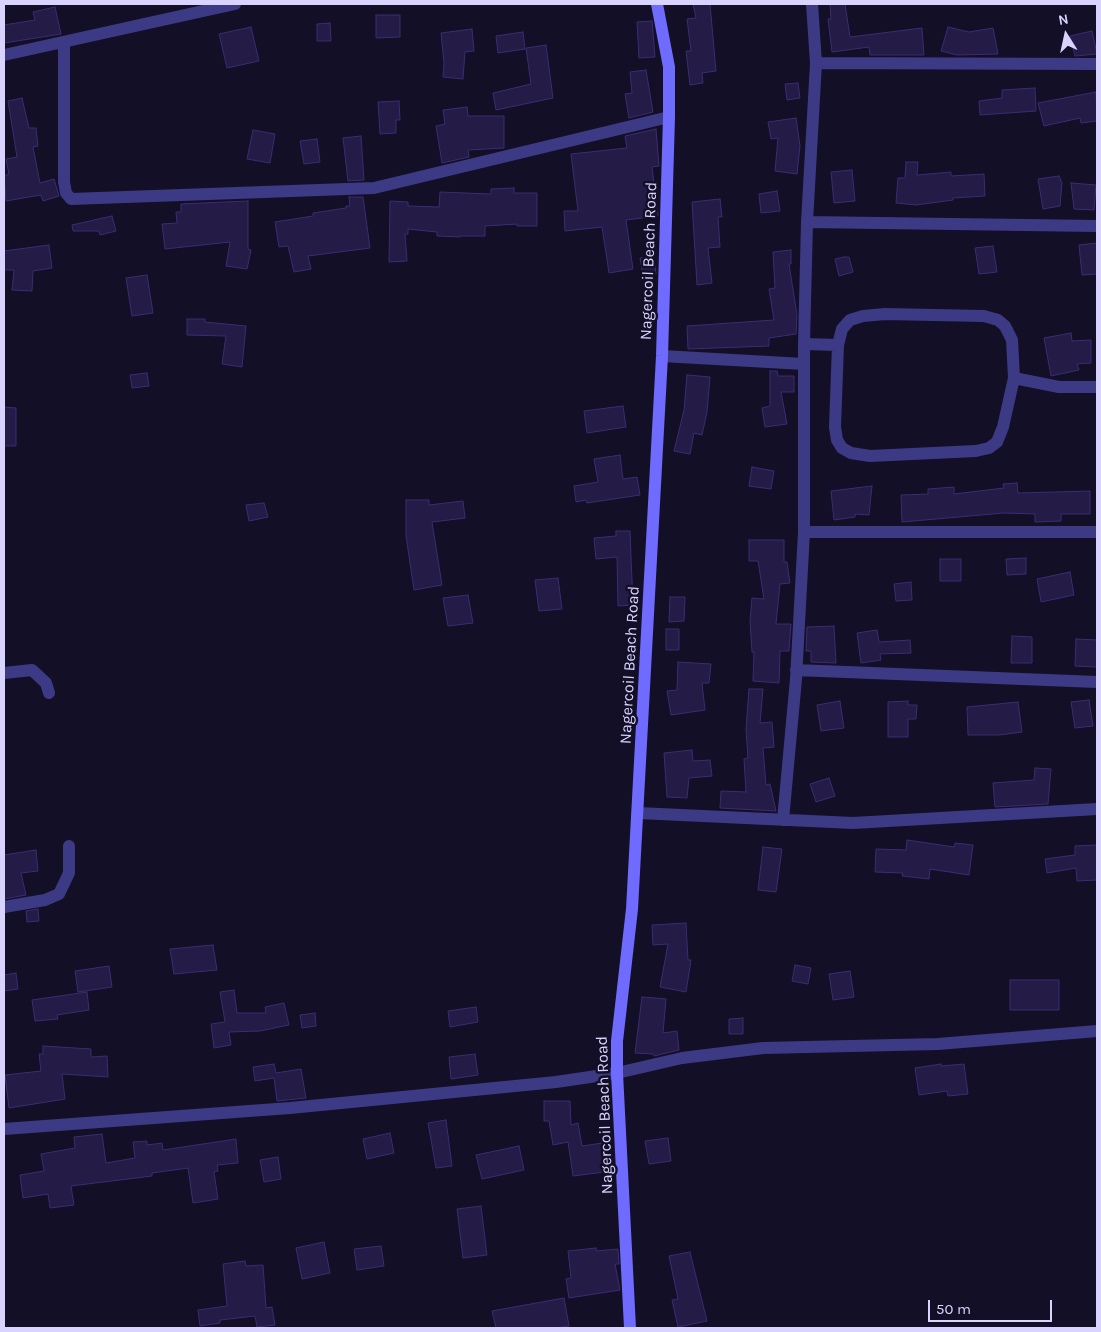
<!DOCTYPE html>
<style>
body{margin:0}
#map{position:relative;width:1101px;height:1332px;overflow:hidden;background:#130f26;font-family:Karla,sans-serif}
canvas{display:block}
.frame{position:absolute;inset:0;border:5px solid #d9d4ff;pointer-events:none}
.north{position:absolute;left:1041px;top:10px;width:50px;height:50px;-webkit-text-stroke:4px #130f26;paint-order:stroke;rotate:350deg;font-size:14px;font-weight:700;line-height:20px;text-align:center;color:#d9d4ff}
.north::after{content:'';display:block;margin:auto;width:18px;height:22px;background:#d9d4ff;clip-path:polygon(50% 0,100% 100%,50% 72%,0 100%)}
.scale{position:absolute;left:928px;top:1300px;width:124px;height:22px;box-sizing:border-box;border:2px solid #d9d4ff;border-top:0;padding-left:6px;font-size:15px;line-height:18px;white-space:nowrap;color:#d9d4ff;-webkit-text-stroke:4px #130f26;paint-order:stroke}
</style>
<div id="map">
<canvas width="1101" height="1332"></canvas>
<div class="frame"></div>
<div class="north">N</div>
<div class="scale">50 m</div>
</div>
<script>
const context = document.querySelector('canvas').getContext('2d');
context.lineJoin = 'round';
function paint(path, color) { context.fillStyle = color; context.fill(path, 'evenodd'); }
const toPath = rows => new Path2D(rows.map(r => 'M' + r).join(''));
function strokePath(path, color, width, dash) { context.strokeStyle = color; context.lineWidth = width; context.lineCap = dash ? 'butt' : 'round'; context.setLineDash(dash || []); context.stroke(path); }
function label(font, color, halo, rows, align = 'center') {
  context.font = font + ' Karla,sans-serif'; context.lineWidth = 5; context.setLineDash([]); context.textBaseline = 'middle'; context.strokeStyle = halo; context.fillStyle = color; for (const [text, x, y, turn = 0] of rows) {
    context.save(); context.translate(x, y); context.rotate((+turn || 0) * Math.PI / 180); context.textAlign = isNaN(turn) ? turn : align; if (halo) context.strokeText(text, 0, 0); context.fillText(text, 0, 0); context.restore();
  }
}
const building = toPath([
 [693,4,710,4,716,71,702,73,703,83,690,85,686,51,691,51,687,19,696,18,693,4],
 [830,4,845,4,850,37,922,28,924,55,870,55,869,47,832,52,828,19,831,19,830,4],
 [55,7,61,34,4,43,4,25,35,20,33,12,55,7],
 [376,15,400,15,400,37,376,38,376,15],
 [652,21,655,57,639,58,637,22,652,21],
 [330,23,331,41,317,41,317,24,330,23],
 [251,27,259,61,227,68,219,34,251,27],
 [948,27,969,32,993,28,998,54,957,55,941,51,948,27],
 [472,29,474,51,465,52,463,79,443,77,444,63,441,33,472,29],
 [1092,31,1097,54,1075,56,1070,36,1092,31],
 [523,32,525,49,498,53,496,36,523,32],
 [546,45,553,98,496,110,493,93,531,84,526,48,546,45],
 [646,70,653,112,629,118,625,94,632,93,630,72,646,70],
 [798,83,800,98,787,100,785,84,798,83],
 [1035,88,1036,111,980,115,979,101,1002,98,1002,90,1035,88],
 [1096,92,1097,121,1081,123,1080,118,1044,126,1038,103,1096,92],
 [22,98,29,128,36,128,38,146,33,147,40,183,54,179,59,196,43,201,41,195,6,201,4,176,9,174,6,159,17,157,8,101,22,98],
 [399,101,400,120,396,120,396,133,380,134,378,102,399,101],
 [467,107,468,116,504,116,504,148,468,150,469,157,442,163,436,126,445,124,443,110,467,107],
 [796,118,800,146,797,174,775,171,778,138,771,139,768,122,796,118],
 [656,129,659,166,652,167,658,216,626,220,633,269,609,273,602,227,565,231,564,211,578,211,571,154,627,148,625,136,656,129],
 [253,130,275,134,270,163,247,159,253,130],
 [361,136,364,180,348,181,343,138,361,136],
 [317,139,320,162,304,164,300,141,317,139],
 [906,162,918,162,917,175,951,172,951,176,984,174,985,196,953,198,953,200,916,205,896,203,898,178,905,178,906,162],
 [852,170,855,201,834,203,831,172,852,170],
 [1059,176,1062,183,1060,206,1043,209,1038,179,1059,176],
 [1071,183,1096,185,1094,210,1074,209,1071,183],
 [514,188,514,193,537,193,537,226,517,226,517,224,485,226,485,236,460,236,460,237,437,236,437,232,408,229,408,234,405,234,407,261,389,262,390,201,408,202,408,206,439,207,440,192,491,194,491,189,514,188],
 [777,191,780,211,761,213,759,194,777,191],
 [349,197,363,197,370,248,308,256,311,269,294,272,288,246,279,247,275,222,313,216,313,213,346,208,346,206,350,206,349,197],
 [720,199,722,217,718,217,720,247,708,248,712,283,697,285,692,202,720,199],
 [248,201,248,249,251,250,247,269,226,266,230,242,165,249,162,224,177,223,176,212,181,212,181,204,248,201],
 [112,216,116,231,100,235,99,231,73,231,72,225,112,216],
 [1097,243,1097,274,1082,275,1079,245,1097,243],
 [49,245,52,268,33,271,32,291,12,290,14,270,4,270,4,251,49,245],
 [993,246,997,272,979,274,975,248,993,246],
 [791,250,791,264,789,264,797,315,796,334,769,338,769,346,688,349,687,326,774,320,769,289,775,288,773,252,791,250],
 [654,256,656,274,643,276,640,258,654,256],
 [844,257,849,257,853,272,839,276,835,259,844,257],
 [147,275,153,313,132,316,126,278,147,275],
 [187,319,205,319,205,322,246,326,242,367,222,364,226,336,187,335,187,319],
 [1071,333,1072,341,1091,340,1091,363,1077,364,1079,370,1051,376,1044,338,1071,333],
 [770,371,777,371,778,376,794,376,794,392,781,392,787,424,765,427,762,408,770,406,770,371],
 [147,373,149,386,132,388,130,375,147,373],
 [687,375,710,377,707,412,702,435,694,433,690,454,674,451,684,410,687,375],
 [623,406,626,427,587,433,584,411,623,406],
 [4,407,16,408,16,446,4,446,4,407],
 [620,455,623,479,637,477,640,495,587,503,586,500,576,502,574,486,598,482,594,459,620,455],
 [752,467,774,471,771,489,749,486,752,467],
 [1017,483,1018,493,1090,491,1090,514,1061,514,1061,521,1035,522,1035,514,1004,513,902,522,901,495,928,494,928,489,954,487,954,494,1004,488,1003,484,1017,483],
 [872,486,869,515,855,514,855,517,834,520,831,491,872,486],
 [406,500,429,500,429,505,463,501,465,518,432,522,442,585,414,590,406,536,406,500],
 [264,503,268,517,249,521,246,505,264,503],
 [616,531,630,531,633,605,618,606,617,557,596,559,594,538,616,536,616,531],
 [749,540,784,540,784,562,787,562,790,583,780,584,776,624,791,624,789,651,780,651,779,683,753,681,754,652,752,652,750,621,752,598,764,599,758,561,749,561,749,540],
 [1026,558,1026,574,1007,575,1006,559,1026,558],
 [940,559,961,559,961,581,940,581,940,559],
 [1070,572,1074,595,1041,602,1037,579,1070,572],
 [558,578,562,609,539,611,535,580,558,578],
 [911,582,912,600,896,601,894,584,911,582],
 [468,595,473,623,448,626,443,598,468,595],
 [670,597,685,597,684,621,669,622,670,597],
 [834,626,836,663,811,662,811,651,806,651,807,627,834,626],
 [666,629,679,629,679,650,666,650,666,629],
 [877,630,879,642,910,640,911,653,880,654,881,660,861,663,857,633,877,630],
 [1012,636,1032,637,1032,663,1011,663,1012,636],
 [1076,639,1097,640,1097,667,1075,666,1076,639],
 [678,662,711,664,709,683,702,683,705,710,671,715,667,691,677,690,678,662],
 [749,689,763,689,760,723,772,722,774,747,763,748,766,785,770,784,776,811,720,808,721,791,746,792,744,759,748,758,746,729,749,689],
 [1089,700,1093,726,1075,728,1071,702,1089,700],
 [840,701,844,728,821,731,817,705,840,701],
 [908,701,908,705,917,705,916,719,908,719,908,737,888,737,888,702,908,701],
 [1018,702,1022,732,999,735,968,735,967,707,1018,702],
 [692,750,693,761,710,760,712,776,689,778,687,798,667,797,664,753,692,750],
 [1035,768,1051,769,1048,804,995,807,993,783,1034,780,1035,768],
 [829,778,835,796,816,802,810,784,829,778],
 [907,840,954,847,955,843,973,845,969,875,930,869,929,879,902,876,903,873,875,872,876,849,906,850,907,840],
 [1097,845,1097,880,1077,881,1076,868,1047,873,1045,859,1075,855,1075,846,1097,845],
 [763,847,782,849,776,892,758,890,763,847],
 [36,850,38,871,21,873,26,895,4,899,4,855,36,850],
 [38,909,39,921,27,922,26,911,38,909],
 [686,923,688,960,691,960,686,992,660,987,668,944,653,945,652,925,686,923],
 [213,945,217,970,174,974,170,949,213,945],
 [795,965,811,968,808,984,792,981,795,965],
 [109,966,112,987,78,992,75,971,109,966],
 [850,971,854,997,833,1000,829,974,850,971],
 [16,973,18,989,4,991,4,975,16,973],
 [1010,980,1059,980,1059,1010,1010,1010,1010,980],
 [234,990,237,1013,266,1013,265,1007,284,1003,289,1025,260,1031,229,1032,231,1045,214,1048,211,1024,225,1022,220,992,234,990],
 [87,992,89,1010,57,1015,58,1019,35,1021,32,1000,87,992],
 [642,997,666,999,663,1033,677,1031,679,1050,654,1056,653,1054,635,1053,642,997],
 [476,1007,478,1022,450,1027,448,1011,476,1007],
 [315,1013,316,1026,302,1028,300,1015,315,1013],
 [743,1018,743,1034,729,1034,729,1019,743,1018],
 [43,1046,91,1049,91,1057,107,1056,108,1077,62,1074,65,1099,9,1108,5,1075,41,1071,39,1054,43,1054,43,1046],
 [475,1054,478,1075,451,1079,449,1057,475,1054],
 [274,1064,276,1073,301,1069,306,1098,277,1101,274,1078,255,1081,253,1067,274,1064],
 [941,1064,941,1066,964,1064,968,1094,948,1096,947,1091,919,1095,915,1068,941,1064],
 [544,1101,570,1101,571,1125,578,1123,582,1146,609,1142,613,1171,573,1176,568,1142,553,1145,549,1121,544,1121,544,1101],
 [446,1120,452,1166,436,1168,428,1123,446,1120],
 [390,1133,394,1153,367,1159,363,1139,390,1133],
 [102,1134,106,1163,135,1158,133,1142,147,1141,147,1145,162,1143,163,1150,236,1139,238,1163,217,1165,218,1171,214,1172,218,1199,193,1203,188,1168,152,1173,152,1176,71,1186,74,1205,50,1208,48,1194,23,1198,20,1175,44,1171,41,1154,75,1148,74,1137,102,1134],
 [668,1138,671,1161,649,1164,645,1141,668,1138],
 [519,1146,524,1170,482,1179,476,1155,519,1146],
 [278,1157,281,1179,264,1182,260,1160,278,1157],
 [481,1206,487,1255,463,1258,457,1209,481,1206],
 [324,1242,330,1273,302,1279,296,1248,324,1242],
 [381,1246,384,1266,357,1270,354,1249,381,1246],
 [596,1248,596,1251,618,1249,619,1264,615,1264,620,1290,569,1298,566,1279,571,1278,568,1251,596,1248],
 [690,1252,707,1321,678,1327,672,1300,678,1299,669,1256,690,1252],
 [245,1261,246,1266,263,1265,266,1308,272,1307,275,1325,257,1327,255,1316,220,1320,220,1323,200,1326,198,1310,227,1306,223,1264,245,1261],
 [564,1298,569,1326,555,1328,496,1328,492,1311,564,1298]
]);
const street = toPath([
 [812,4,816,63],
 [64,42,64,182,66,193,71,199,374,188,669,117],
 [4,55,235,4],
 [1097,64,816,63,807,222,1097,226],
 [885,314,984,316,998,320,1005,326,1012,340,1014,378,1003,427,997,442,989,448,976,451,870,456,851,453,842,448,837,440,835,427,838,345,842,329,850,320,863,316,885,314],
 [804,344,838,345],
 [662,356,804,364],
 [1014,378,1059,387,1097,387],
 [804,532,804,344,807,222],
 [796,670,1097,682],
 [4,673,32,670,46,683,49,693],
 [638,813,853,823,1097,809],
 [783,820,796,679,804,532,1097,532],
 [4,907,45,900,59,894,69,873,69,846],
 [4,1129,290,1108,556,1082,617,1073,682,1058,763,1048,938,1044,1097,1031]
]);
const secondary = toPath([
 [630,1328,617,1073,617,1041,632,909,662,356,669,117,669,67,657,4]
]);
const streetNames = [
 ["Nagercoil Beach Road",649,261,-88],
 ["Nagercoil Beach Road",630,665,-87],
 ["Nagercoil Beach Road",605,1115,-92]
];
paint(building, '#241b47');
strokePath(building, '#3b2d73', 1);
strokePath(street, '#3d3a85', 12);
strokePath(secondary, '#6f6bff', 12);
label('16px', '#d9d4ff', '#130f26', streetNames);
</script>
